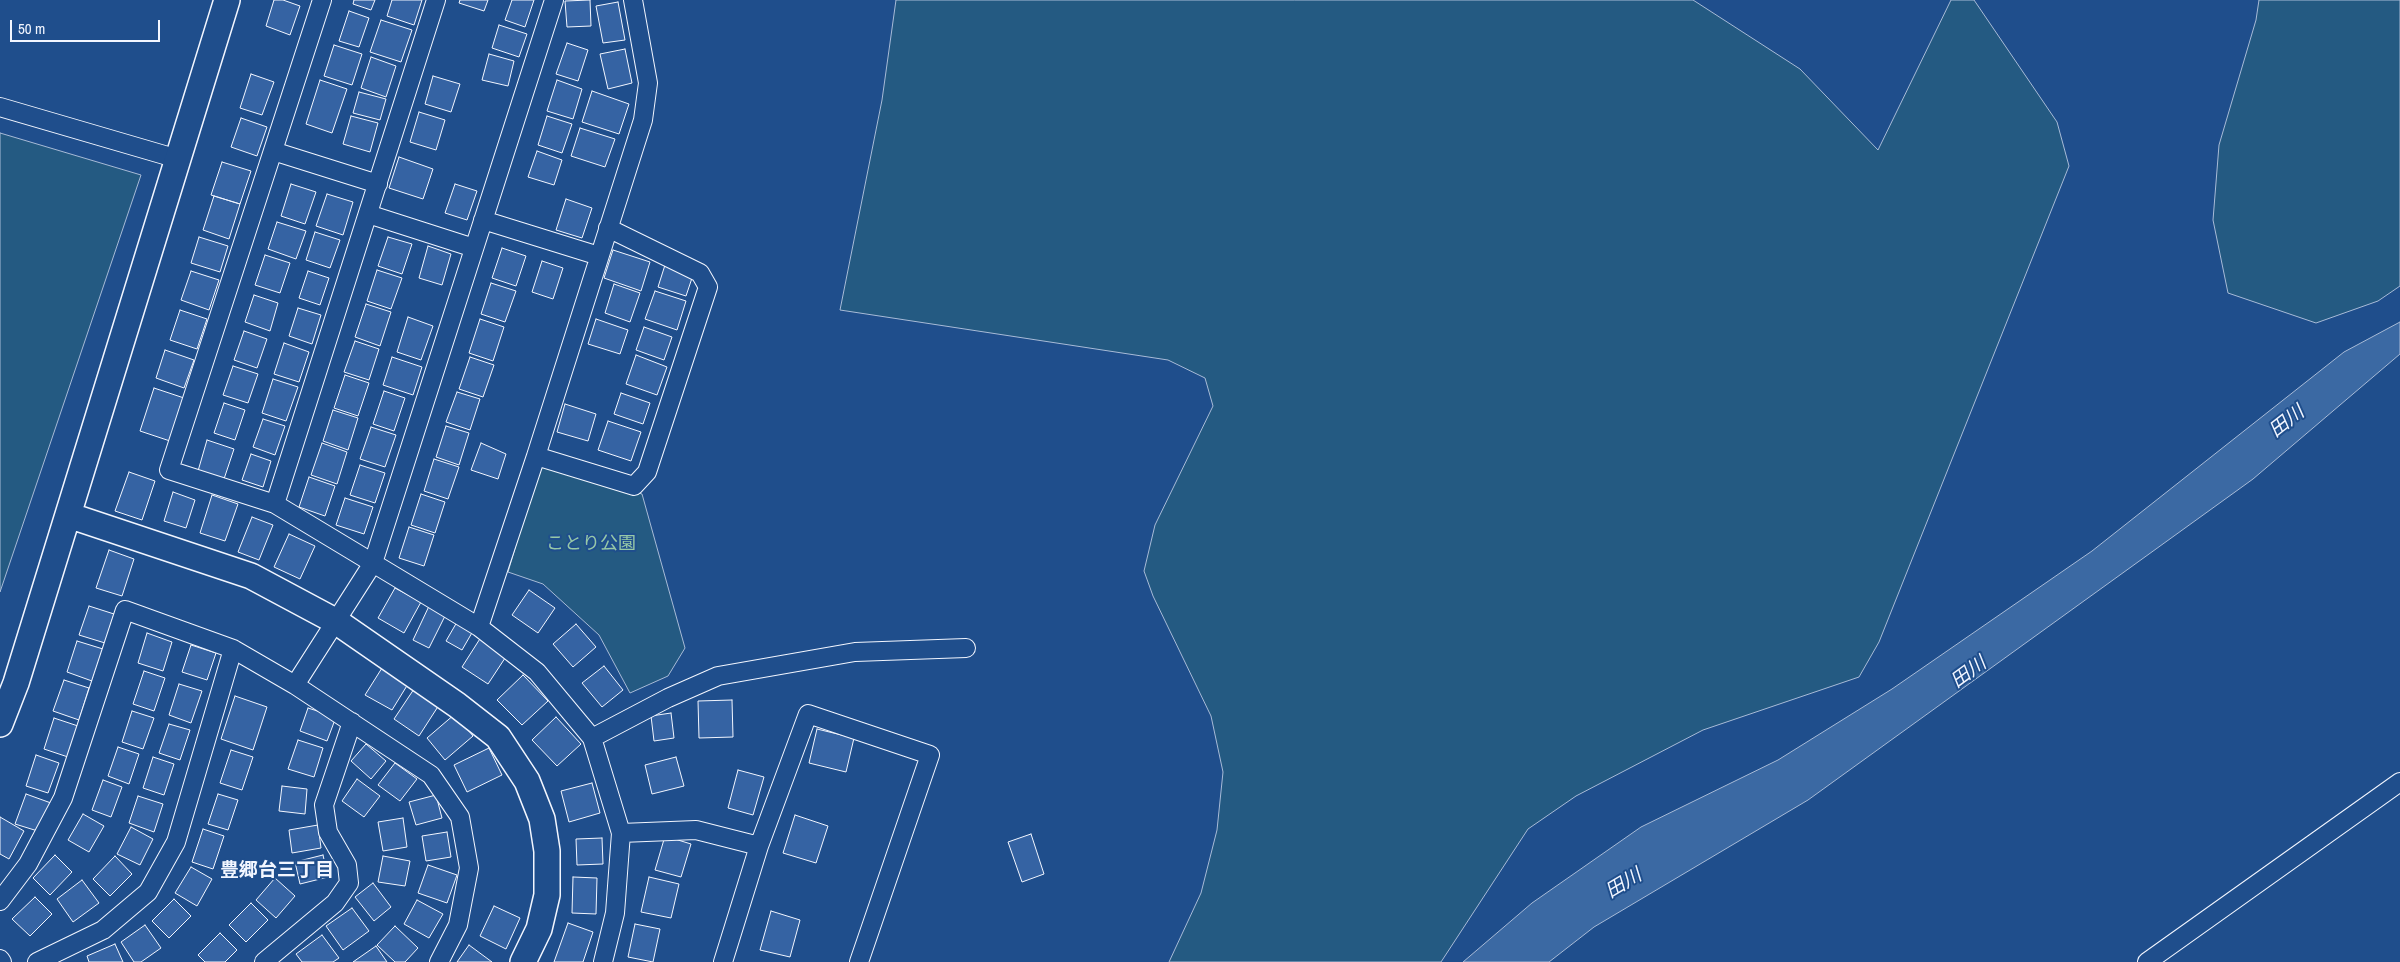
<!DOCTYPE html>
<meta charset="utf-8">
<style>
body{margin:0}
#map{position:relative;width:2400px;height:962px;overflow:hidden;background:#1f4e8c;font-family:"Archivo Narrow",sans-serif}
canvas{display:block}
.scale{position:absolute;left:10px;top:20px;width:150px;height:22px;box-sizing:border-box;border:2px solid #f2f6ff;border-top:0;padding-left:6px;font-size:15px;line-height:18px;white-space:nowrap;color:#f2f6ff;-webkit-text-stroke:4px #1f4e8c;paint-order:stroke}
</style>
<div id="map">
<canvas width="2400" height="962"></canvas>
<div class="scale">50 m</div>
</div>
<script>
const context = document.querySelector('canvas').getContext('2d');
context.lineJoin = 'round';
function paint(path, color) { context.fillStyle = color; context.fill(path, 'evenodd'); }
const toPath = rows => new Path2D(rows.map(r => 'M' + r).join(''));
function strokePath(path, color, width, dash) { context.strokeStyle = color; context.lineWidth = width; context.lineCap = dash ? 'butt' : 'round'; context.setLineDash(dash || []); context.stroke(path); }
function label(font, color, halo, rows, align = 'center') {
  context.font = font + ' "Archivo Narrow","Noto Sans JP",sans-serif'; context.lineWidth = 4; context.setLineDash([]); context.textBaseline = 'middle'; context.strokeStyle = halo; context.fillStyle = color; for (const [text, x, y, turn = 0] of rows) {
    context.save(); context.translate(x, y); context.rotate((+turn || 0) * Math.PI / 180); context.textAlign = isNaN(turn) ? turn : align; if (halo) context.strokeText(text, 0, 0); context.fillText(text, 0, 0); context.restore();
  }
}
const green = toPath([
 [896,0,1693,0,1800,69,1878,150,1951,0,1974,0,2057,122,2069,166,1879,642,1859,677,1703,730,1576,796,1528,829,1441,962,1169,962,1201,893,1217,830,1223,772,1211,716,1153,596,1144,571,1155,525,1213,406,1205,378,1168,360,840,310,882,100,896,0],
 [2259,0,2400,0,2400,286,2378,301,2316,323,2228,293,2213,220,2219,145,2256,20,2259,0],
 [0,133,141,175,0,592,0,133],
 [540,463,642,494,685,648,668,676,630,693,599,635,543,584,508,572,540,463]
]);
const water = toPath([
 [2400,322,2400,354,2253,479,1808,800,1594,927,1549,962,1463,962,1532,903,1641,827,1778,760,1892,689,2092,551,2344,352,2400,322]
]);
const building = toPath([
 [274,0,283,0,300,6,290,35,266,26,274,0],
 [354,0,375,0,371,10,353,4,354,0],
 [392,0,422,0,414,25,387,16,392,0],
 [460,0,488,0,484,11,459,3,460,0],
 [512,0,534,0,525,27,505,20,512,0],
 [590,0,591,26,567,27,565,1,590,0],
 [618,2,625,40,603,43,596,6,618,2],
 [349,11,369,18,359,47,339,41,349,11],
 [381,20,412,30,401,62,370,52,381,20],
 [499,25,527,34,519,57,492,48,499,25],
 [567,43,588,50,578,81,556,74,567,43],
 [334,45,362,54,352,85,324,76,334,45],
 [625,49,632,83,608,89,600,54,625,49],
 [489,54,514,61,508,86,482,80,489,54],
 [371,57,396,66,386,97,361,88,371,57],
 [251,74,274,82,262,115,240,108,251,74],
 [433,76,460,84,451,112,425,104,433,76],
 [320,80,347,89,332,133,306,124,320,80],
 [557,80,582,89,573,119,547,111,557,80],
 [592,91,629,104,619,134,582,122,592,91],
 [359,92,386,99,380,120,353,113,359,92],
 [419,112,445,120,436,150,410,142,419,112],
 [351,116,378,123,370,152,343,144,351,116],
 [547,116,572,124,562,153,538,145,547,116],
 [241,118,267,127,257,156,231,147,241,118],
 [580,128,615,139,605,167,571,156,580,128],
 [537,151,562,160,554,185,528,177,537,151],
 [399,157,433,169,423,199,389,188,399,157],
 [222,162,251,171,240,204,211,195,222,162],
 [291,184,316,192,305,224,281,216,291,184],
 [455,184,477,191,467,220,445,213,455,184],
 [327,194,353,202,343,235,316,226,327,194],
 [214,196,240,204,229,239,203,230,214,196],
 [566,199,592,208,582,238,556,230,566,199],
 [277,222,306,231,296,259,268,249,277,222],
 [315,232,340,240,330,268,306,260,315,232],
 [199,237,228,246,220,272,191,263,199,237],
 [388,237,412,244,402,274,378,266,388,237],
 [428,246,451,254,442,285,419,278,428,246],
 [502,248,526,256,516,286,492,278,502,248],
 [613,250,650,262,641,291,604,278,613,250],
 [265,255,290,263,280,293,255,285,265,255],
 [542,261,563,268,553,299,532,292,542,261],
 [665,265,693,275,686,296,658,287,665,265],
 [377,270,402,278,391,309,367,301,377,270],
 [191,271,219,280,209,310,181,300,191,271],
 [308,271,329,278,320,305,299,298,308,271],
 [491,283,516,291,505,322,481,314,491,283],
 [614,284,640,293,630,322,605,313,614,284],
 [655,291,686,301,677,330,645,319,655,291],
 [254,295,278,303,270,331,245,322,254,295],
 [366,304,391,312,380,346,355,337,366,304],
 [298,308,321,315,312,344,289,336,298,308],
 [180,310,207,319,197,349,170,340,180,310],
 [408,317,433,326,421,360,397,352,408,317],
 [480,319,504,327,493,361,469,353,480,319],
 [596,319,628,330,620,354,588,344,596,319],
 [644,327,672,337,664,360,636,350,644,327],
 [244,331,267,339,257,368,234,360,244,331],
 [355,341,379,349,369,380,344,372,355,341],
 [284,343,309,352,299,382,274,374,284,343],
 [165,350,194,360,184,388,156,378,165,350],
 [636,355,667,367,657,395,626,384,636,355],
 [392,357,422,367,413,395,383,385,392,357],
 [470,357,494,365,483,397,459,389,470,357],
 [233,366,258,374,248,403,223,395,233,366],
 [345,375,369,383,358,416,334,408,345,375],
 [273,379,298,387,286,421,262,413,273,379],
 [154,388,184,398,170,441,140,431,154,388],
 [384,391,405,398,394,431,373,424,384,391],
 [457,392,480,399,470,430,446,422,457,392],
 [621,393,650,403,643,424,614,414,621,393],
 [224,403,245,410,235,440,214,433,224,403],
 [565,404,596,414,588,441,557,432,565,404],
 [333,410,358,418,348,450,323,441,333,410],
 [263,419,285,426,275,455,253,447,263,419],
 [608,421,641,432,631,461,598,450,608,421],
 [446,426,469,433,459,465,436,457,446,426],
 [371,427,396,435,385,467,360,459,371,427],
 [207,440,234,449,224,479,198,471,207,440],
 [322,443,347,452,337,484,311,475,322,443],
 [481,443,506,454,498,479,471,470,481,443],
 [251,454,271,461,263,487,242,480,251,454],
 [434,459,459,467,448,499,424,491,434,459],
 [360,465,385,473,375,503,350,495,360,465],
 [129,472,155,481,142,520,115,511,129,472],
 [309,477,335,486,325,516,299,507,309,477],
 [173,492,195,500,186,528,164,521,173,492],
 [421,494,445,502,435,533,411,525,421,494],
 [212,495,238,504,225,541,200,533,212,495],
 [345,498,373,507,364,534,336,525,345,498],
 [252,517,273,525,259,560,238,552,252,517],
 [409,527,434,535,424,566,399,558,409,527],
 [289,534,315,546,300,579,274,567,289,534],
 [109,550,134,559,122,596,96,588,109,550],
 [395,588,421,602,404,633,378,618,395,588],
 [529,590,555,608,538,633,512,615,529,590],
 [430,604,447,612,429,648,413,640,430,604],
 [89,606,114,614,105,643,79,635,89,606],
 [457,622,473,631,462,650,446,641,457,622],
 [576,624,596,647,573,667,553,644,576,624],
 [147,633,172,642,163,671,138,663,147,633],
 [483,634,509,652,488,684,462,667,483,634],
 [77,641,103,649,92,681,67,672,77,641],
 [191,645,216,653,207,680,182,672,191,645],
 [604,666,623,690,602,707,582,683,604,666],
 [382,668,408,684,392,710,365,695,382,668],
 [144,671,165,678,154,711,133,704,144,671],
 [523,675,548,701,522,725,497,700,523,675],
 [64,680,89,688,79,720,53,711,64,680],
 [179,684,202,691,191,723,169,715,179,684],
 [414,689,439,705,419,736,394,719,414,689],
 [235,696,267,707,253,750,221,739,235,696],
 [732,700,733,737,699,738,698,701,732,700],
 [308,708,336,717,327,741,300,731,308,708],
 [132,711,154,718,143,749,122,742,132,711],
 [671,713,674,738,654,741,651,716,671,713],
 [455,714,473,736,445,760,427,738,455,714],
 [556,717,581,744,557,766,532,740,556,717],
 [54,718,78,726,68,757,44,749,54,718],
 [169,724,190,730,180,760,159,753,169,724],
 [817,729,854,738,846,772,809,763,817,729],
 [298,740,323,748,314,777,288,769,298,740],
 [366,744,386,761,371,779,351,761,366,744],
 [118,747,139,754,129,784,108,776,118,747],
 [489,748,502,775,467,792,454,765,489,748],
 [231,750,253,757,242,790,220,783,231,750],
 [36,755,59,763,48,793,26,786,36,755],
 [153,757,174,764,164,795,143,788,153,757],
 [676,757,684,786,652,794,645,765,676,757],
 [395,763,417,779,400,801,378,785,395,763],
 [738,770,764,777,753,815,728,808,738,770],
 [357,779,380,796,364,817,342,801,357,779],
 [103,780,122,787,111,817,92,810,103,780],
 [592,783,600,813,569,822,561,791,592,783],
 [282,786,307,789,305,814,279,811,282,786],
 [26,794,51,803,41,832,15,824,26,794],
 [218,794,238,800,228,830,208,824,218,794],
 [436,795,442,818,416,825,409,802,436,795],
 [138,796,163,804,154,832,129,823,138,796],
 [83,814,104,826,89,852,68,840,83,814],
 [795,815,828,826,816,863,783,853,795,815],
 [0,817,24,831,9,859,0,854,0,817],
 [403,818,407,847,383,851,378,822,403,818],
 [318,825,321,848,292,853,289,830,318,825],
 [131,827,153,839,140,865,117,854,131,827],
 [203,829,224,836,213,869,192,862,203,829],
 [447,832,451,857,426,861,422,836,447,832],
 [1031,834,1044,874,1022,882,1008,842,1031,834],
 [665,836,691,844,681,877,655,870,665,836],
 [602,838,603,864,577,865,576,839,602,838],
 [55,855,72,872,50,895,33,878,55,855],
 [323,855,328,877,300,884,295,862,323,855],
 [115,856,132,874,110,896,93,879,115,856],
 [383,856,410,861,405,886,378,882,383,856],
 [428,865,457,875,447,903,418,893,428,865],
 [191,867,212,879,197,906,175,893,191,867],
 [573,877,597,878,596,914,572,913,573,877],
 [649,877,679,884,671,918,641,912,649,877],
 [275,878,295,896,276,918,256,900,275,878],
 [82,880,99,903,73,922,57,899,82,880],
 [373,883,391,907,374,921,355,897,373,883],
 [35,897,52,914,30,936,12,919,35,897],
 [174,899,191,916,169,938,152,921,174,899],
 [417,900,443,914,429,938,404,924,417,900],
 [251,903,268,920,246,942,229,925,251,903],
 [494,906,520,918,506,949,480,936,494,906],
 [352,908,369,931,343,950,326,926,352,908],
 [771,911,800,920,790,957,760,950,771,911],
 [568,923,593,932,583,962,554,962,568,923],
 [635,924,660,929,653,962,628,957,635,924],
 [145,925,161,948,141,962,134,962,121,942,145,925],
 [395,926,418,948,405,962,395,962,377,945,395,926],
 [220,933,237,950,225,962,205,962,198,955,220,933],
 [322,935,339,958,333,962,302,962,296,954,322,935],
 [115,944,123,962,89,962,87,956,115,944],
 [469,945,492,962,457,962,469,945],
 [376,946,387,962,353,962,376,946]
]);
const street = toPath([
 [322,0,169,470,275,504,479,627,537,672,592,738,621,833],
 [0,107,178,159],
 [273,151,378,184],
 [368,214,474,248],
 [483,220,599,256],
 [536,456,643,120,648,83,633,0],
 [275,504,436,0],
 [479,627,536,456,634,486,647,472,708,287,700,273,608,228],
 [295,685,373,563,554,0],
 [592,738,668,698,718,676,855,652,966,648],
 [759,846,808,714,930,755,859,962],
 [0,901,28,864,63,798,125,610,233,649,295,685,431,775,460,817,469,868,458,925,439,962],
 [0,959,2,962],
 [37,962,103,930,148,892,176,842,233,649],
 [264,962,335,903,349,883,347,865,328,832,324,805,352,722],
 [603,962,615,913,621,833,696,830,759,846,723,962],
 [2147,962,2400,782]
]);
const secondary = toPath([
 [68,515,251,576,337,622,457,705,498,737,527,781,542,819,547,851,547,895,539,929,523,962],
 [0,724,16,683,227,0]
]);
const parkNames = [
 ["ことり公園",591,544]
];
const waterNames = [
 ["田川",2287,422,-38],
 ["田川",1969,673,-36],
 ["田川",1624,884,-31]
];
const neighbourhoodNames = [
 ["豊郷台三丁目",277,871]
];
paint(green, '#245a82');
strokePath(green, '#a8bbd7', 1);
paint(water, '#3b69a3');
strokePath(water, '#a8bbd7', 1);
paint(building, '#3563a3');
strokePath(building, '#f2f6ff', 1);
strokePath(street, '#f2f6ff', 20);
strokePath(secondary, '#f2f6ff', 28);
strokePath(street, '#1f4e8c', 18);
strokePath(secondary, '#1f4e8c', 25);
label('18px', '#97c8a6', '#1f4e8c', parkNames);
label('italic 19px', '#f2f6ff', '#1f4e8c', waterNames);
label('bold 19px', '#f2f6ff', '#1f4e8c', neighbourhoodNames);
</script>
